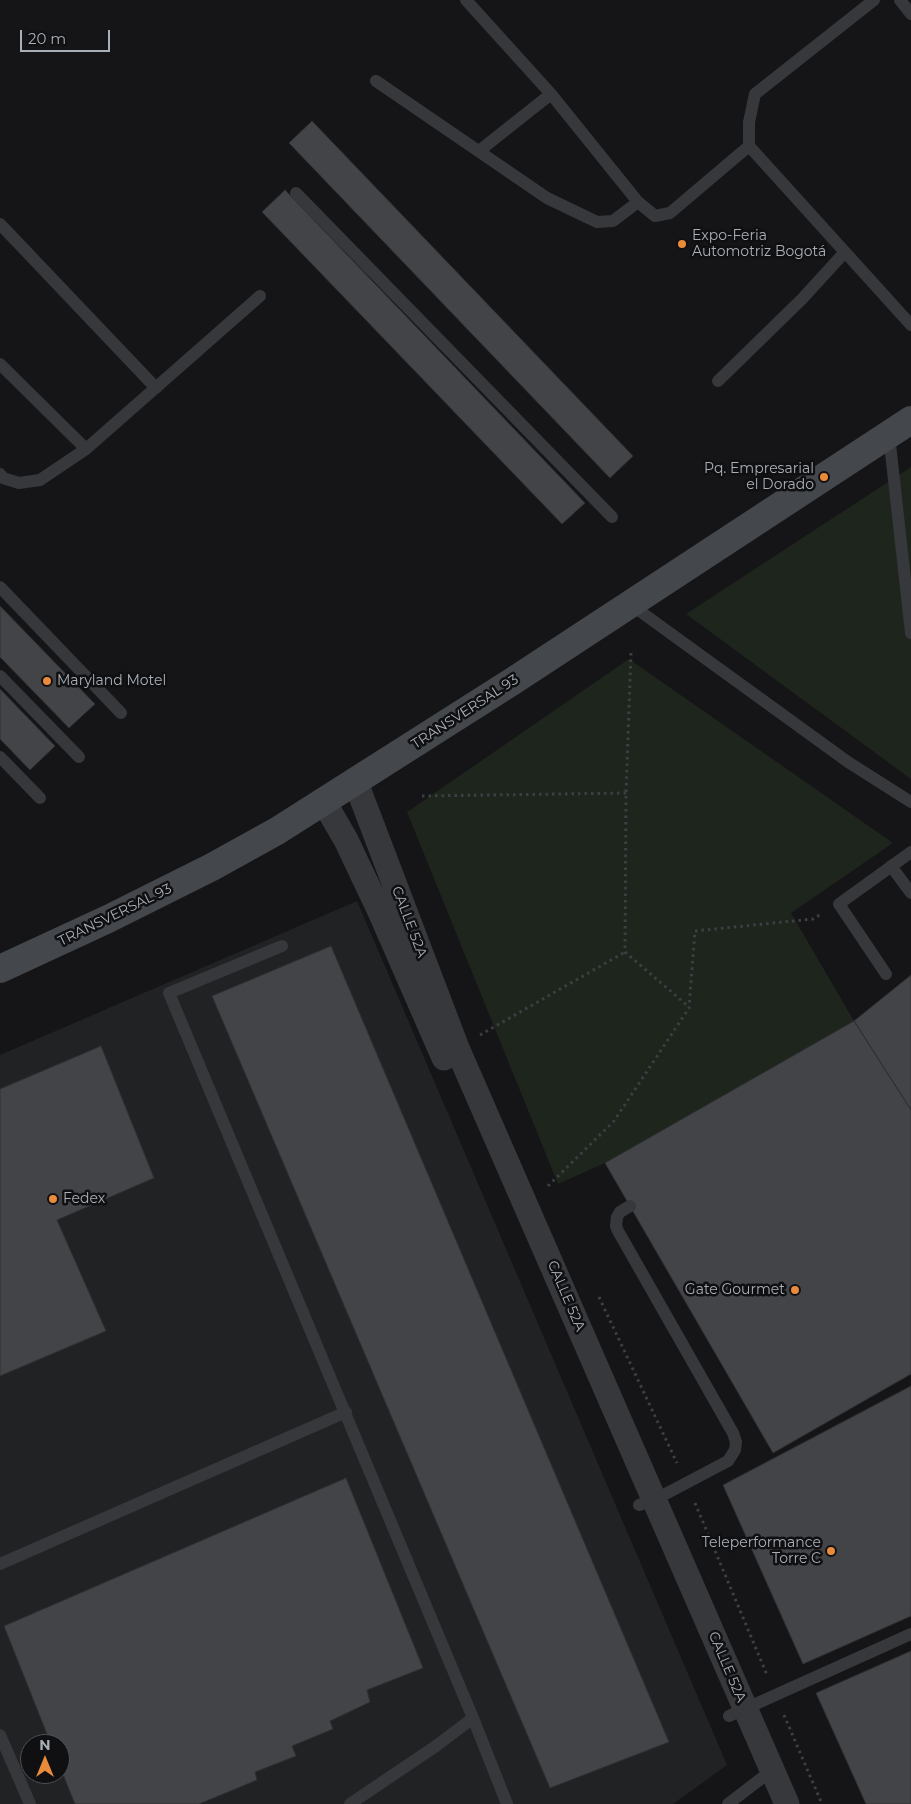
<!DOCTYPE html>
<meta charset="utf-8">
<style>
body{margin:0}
#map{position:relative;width:911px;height:1804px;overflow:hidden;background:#151517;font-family:Montserrat,sans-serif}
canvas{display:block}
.north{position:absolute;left:20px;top:1734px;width:50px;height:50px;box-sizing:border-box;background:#101012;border:1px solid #4d5054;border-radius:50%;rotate:0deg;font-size:14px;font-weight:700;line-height:20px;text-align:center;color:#a8afb6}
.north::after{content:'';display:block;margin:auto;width:18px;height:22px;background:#e98b3b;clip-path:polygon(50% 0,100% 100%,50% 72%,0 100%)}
.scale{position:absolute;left:20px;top:30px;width:90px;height:22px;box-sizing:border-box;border:2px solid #a8afb6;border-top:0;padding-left:6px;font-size:15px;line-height:18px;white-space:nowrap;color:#a8afb6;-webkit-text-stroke:4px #101012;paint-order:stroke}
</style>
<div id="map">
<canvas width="911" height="1804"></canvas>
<div class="north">N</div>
<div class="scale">20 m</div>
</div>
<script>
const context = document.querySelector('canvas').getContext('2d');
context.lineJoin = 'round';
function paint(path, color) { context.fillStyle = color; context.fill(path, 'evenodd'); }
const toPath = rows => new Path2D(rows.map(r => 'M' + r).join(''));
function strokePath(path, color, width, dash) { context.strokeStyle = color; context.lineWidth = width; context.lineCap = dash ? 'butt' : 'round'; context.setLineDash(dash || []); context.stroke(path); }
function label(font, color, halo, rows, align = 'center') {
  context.font = font + ' Montserrat,sans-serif'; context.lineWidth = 5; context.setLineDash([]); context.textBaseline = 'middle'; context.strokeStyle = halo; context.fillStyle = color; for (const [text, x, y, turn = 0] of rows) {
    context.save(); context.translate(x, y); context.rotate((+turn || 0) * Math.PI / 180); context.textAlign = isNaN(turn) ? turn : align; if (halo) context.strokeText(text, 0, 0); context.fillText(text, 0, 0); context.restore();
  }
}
const built = toPath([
 [357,901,727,1765,673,1804,0,1804,0,1055],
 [30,1744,60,1744,60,1774,30,1774]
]);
const green = toPath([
 [911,467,911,779,686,614],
 [629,659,893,843,791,913,854,1021,605,1163,558,1184,407,812]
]);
const building = toPath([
 [312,121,633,456,610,478,289,143,312,121],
 [285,190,585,503,562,524,262,212,285,190],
 [0,606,95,704,69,728,0,657,0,606],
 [0,689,55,746,30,770,0,739,0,689],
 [331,946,669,1742,550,1788,212,996,331,946],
 [911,975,911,1110,854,1021,911,975],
 [854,1021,911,1110,911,1374,773,1453,605,1163,854,1021],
 [101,1046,154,1178,57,1220,106,1331,0,1376,0,1089,101,1046],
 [911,1386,911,1616,803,1664,723,1485,911,1386],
 [346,1478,423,1668,367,1690,370,1702,330,1721,333,1729,292,1746,296,1756,255,1772,257,1780,199,1804,75,1804,60,1767,60,1744,51,1744,4,1626,346,1478],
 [911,1651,911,1804,866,1804,816,1693,911,1651]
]);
const path = toPath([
 [631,653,626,793,625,952,689,1007],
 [422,796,626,793],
 [480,1035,625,952],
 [548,1186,614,1121,689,1008,695,931,813,919,821,914],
 [599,1297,677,1463],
 [695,1503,767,1675],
 [784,1715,822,1804]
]);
const lane = toPath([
 [466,0,551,94,638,202,655,216,670,213,749,146],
 [874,0,755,94,749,122,749,146,911,325],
 [900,0,911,14],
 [376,81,547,198,597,222,613,221,638,202],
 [479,151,551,94],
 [296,193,612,517],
 [0,224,156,388],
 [0,364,86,449,260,296],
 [718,381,802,299,845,252],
 [889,435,911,633],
 [0,474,3,478,19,483,40,480,86,449],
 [0,587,121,713],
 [630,604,848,762,911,802],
 [0,676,79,757],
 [0,757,40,798],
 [891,866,911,893],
 [282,946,169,993,473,1718,436,1746,350,1804],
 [886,974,839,904,911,852],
 [630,1206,620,1212,617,1217,616,1226,618,1231,733,1433,736,1442,735,1450,728,1461,654,1500,639,1505],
 [0,1564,346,1412],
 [729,1716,911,1634],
 [473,1718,507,1804],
 [0,1735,30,1804],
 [728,1804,771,1771]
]);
const street = toPath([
 [356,783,457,1048,787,1804],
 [324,802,346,840,381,914,444,1058]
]);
const secondary = toPath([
 [0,969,108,919,212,867,277,831,513,681,911,420]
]);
const markers = [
 [682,244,5,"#e98b3b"],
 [824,477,5,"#e98b3b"],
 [47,681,5,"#e98b3b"],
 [53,1199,5,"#e98b3b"],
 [795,1290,5,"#e98b3b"],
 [831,1551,5,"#e98b3b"]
];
const poiNames = [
 ["Expo-Feria",692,236],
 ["Automotriz Bogotá",692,252],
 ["Pq. Empresarial",814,469,"right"],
 ["el Dorado",814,485,"right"],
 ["Maryland Motel",57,681],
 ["Fedex",63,1199],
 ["Gate Gourmet",785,1290,"right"],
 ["Teleperformance",821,1543,"right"],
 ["Torre C",821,1559,"right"]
];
const streetNames = [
 ["TRANSVERSAL 93",465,712,-33],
 ["TRANSVERSAL 93",115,915,-26],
 ["CALLE 52A",409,922,69],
 ["CALLE 52A",566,1296,67],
 ["CALLE 52A",727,1667,67]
];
paint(built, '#212224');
paint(green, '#1e251d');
paint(building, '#424447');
strokePath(building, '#2f3033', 1);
strokePath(path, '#3c3f43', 3, [2.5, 4]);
strokePath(lane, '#36383c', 12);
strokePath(street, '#36383c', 25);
strokePath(secondary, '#44484c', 28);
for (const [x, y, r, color] of markers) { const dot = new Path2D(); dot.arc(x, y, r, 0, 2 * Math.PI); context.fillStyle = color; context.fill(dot); strokePath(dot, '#101012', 2); }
label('14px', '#a8afb6', '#101012', poiNames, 'left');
label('14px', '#a8afb6', '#101012', streetNames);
</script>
